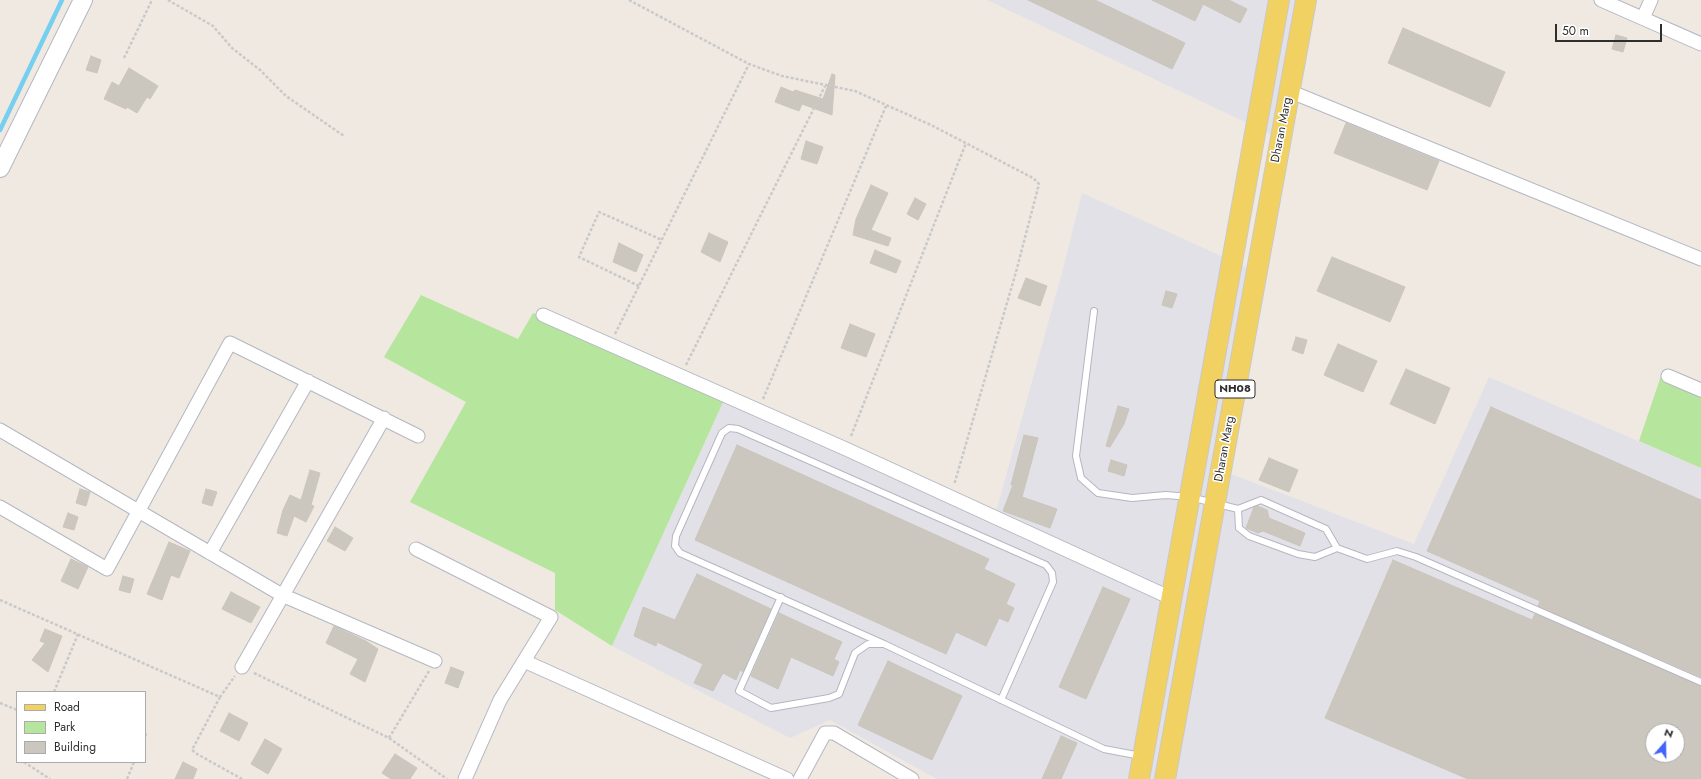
<!DOCTYPE html>
<style>
body{margin:0}
#map{position:relative;width:1701px;height:779px;overflow:hidden;background:#efe9e1;font-family:Jost,sans-serif}
canvas{display:block}
.legend{position:absolute;left:16px;top:691px;width:130px;height:72px;box-sizing:border-box;background:#fff;border:1px solid #ababab;margin:0;padding:5px 7px;list-style:none;font-size:12px;color:#2e2e2e}
.legend li{display:flex;align-items:center;gap:8px;height:20px}
.legend b{width:20px;border:1px solid #ababab}
.north{position:absolute;left:1645px;top:723px;width:40px;height:40px;box-sizing:border-box;background:#fff;border:1px solid #ababab;border-radius:50%;rotate:20deg;font-size:11px;font-weight:700;line-height:16px;text-align:center;color:#2e2e2e}
.north::after{content:'';display:block;margin:auto;width:14px;height:18px;background:#4264fb;clip-path:polygon(50% 0,100% 100%,50% 72%,0 100%)}
.scale{position:absolute;left:1555px;top:24px;width:107px;height:18px;box-sizing:border-box;border:2px solid #2e2e2e;border-top:0;padding-left:5px;font-size:12px;line-height:14px;white-space:nowrap;color:#2e2e2e;-webkit-text-stroke:3px #fff;paint-order:stroke}
</style>
<div id="map">
<canvas width="1701" height="779"></canvas>
<ul class="legend">
<li><b style="height:5px;background:#f2d163"></b>Road</li>
<li><b style="height:11px;background:#b6e59e"></b>Park</li>
<li><b style="height:11px;background:#cbc7bf"></b>Building</li>
</ul>
<div class="north">N</div>
<div class="scale">50 m</div>
</div>
<script>
const context = document.querySelector('canvas').getContext('2d');
context.lineJoin = 'round';
function paint(path, color) { context.fillStyle = color; context.fill(path, 'evenodd'); }
const toPath = rows => new Path2D(rows.map(r => 'M' + r).join(''));
function strokePath(path, color, width, dash) { context.strokeStyle = color; context.lineWidth = width; context.lineCap = dash ? 'butt' : 'round'; context.setLineDash(dash || []); context.stroke(path); }
function label(font, color, halo, rows, align = 'center') {
  context.font = font + ' Jost,sans-serif'; context.lineWidth = 3; context.setLineDash([]); context.textBaseline = 'middle'; context.strokeStyle = halo; context.fillStyle = color; for (const [text, x, y, turn = 0] of rows) {
    context.save(); context.translate(x, y); context.rotate((+turn || 0) * Math.PI / 180); context.textAlign = isNaN(turn) ? turn : align; if (halo) context.strokeText(text, 0, 0); context.fillText(text, 0, 0); context.restore();
  }
}
const industrial = toPath([
 [987,0,1306,0,1281,139],
 [1082,193,1257,272,1221,470,1414,544,1489,377,1701,468,1701,779,937,779,830,720,790,738,612,646,724,400,993,523,1063,269],
 [1653,731,1677,731,1677,755,1653,755]
]);
const green = toPath([
 [421,295,518,339,533,313,724,400,612,646,555,610,555,573,410,502,466,402,384,357],
 [1663,370,1701,389,1701,468,1639,441]
]);
const stream = toPath([
 [0,130,62,0]
]);
const building = toPath([
 [1028,0,1095,0,1185,43,1172,69,1028,0],
 [1152,0,1229,0,1247,9,1240,23,1203,4,1195,21,1152,0],
 [1403,28,1505,72,1490,107,1388,63,1403,28],
 [1616,35,1627,38,1623,52,1612,49,1616,35],
 [91,56,101,60,97,73,86,70,91,56],
 [129,68,158,86,150,99,147,97,137,113,127,107,126,109,104,99,112,82,119,86,129,68],
 [832,74,835,75,832,115,802,104,799,111,775,102,781,87,793,92,795,90,823,99,832,74],
 [1346,123,1439,161,1427,190,1334,153,1346,123],
 [806,141,823,147,817,164,801,159,806,141],
 [871,185,888,193,871,230,891,238,888,246,853,235,856,219,871,185],
 [915,198,926,204,918,220,907,214,915,198],
 [709,233,728,242,720,262,701,252,709,233],
 [619,243,643,255,636,272,613,262,619,243],
 [875,250,901,261,896,273,870,263,875,250],
 [1332,257,1405,287,1390,322,1317,291,1332,257],
 [1026,278,1047,286,1040,306,1018,298,1026,278],
 [1166,291,1177,294,1172,308,1162,305,1166,291],
 [850,324,875,334,866,357,841,348,850,324],
 [1296,337,1307,340,1303,354,1292,350,1296,337],
 [1338,344,1377,361,1363,392,1324,375,1338,344],
 [1406,369,1450,388,1435,424,1390,404,1406,369],
 [1118,406,1129,409,1124,424,1110,447,1106,446,1118,406],
 [1491,407,1701,500,1701,677,1538,606,1540,601,1427,551,1491,407],
 [1024,435,1038,438,1022,497,1057,509,1050,528,1003,511,1013,485,1011,485,1024,435],
 [737,445,989,559,984,569,1015,584,1006,604,1014,608,1008,622,999,618,986,646,956,632,946,654,695,540,737,445],
 [1269,458,1298,470,1289,492,1259,480,1269,458],
 [1111,460,1127,465,1124,476,1108,471,1111,460],
 [310,470,320,473,311,505,314,506,306,522,294,516,287,536,277,533,283,510,290,495,301,500,310,470],
 [80,489,90,492,86,506,76,503,80,489],
 [206,489,217,492,212,506,202,503,206,489],
 [1257,506,1267,510,1269,518,1305,533,1300,546,1263,531,1258,533,1246,528,1254,507,1257,506],
 [68,513,78,517,74,530,63,527,68,513],
 [335,527,353,538,345,551,327,541,335,527],
 [169,542,190,551,179,578,171,575,162,600,147,594,169,542],
 [71,559,88,567,78,589,61,581,71,559],
 [1393,560,1532,620,1535,614,1701,686,1701,779,1468,779,1325,718,1393,560],
 [1653,731,1677,731,1677,755,1653,755,1653,731],
 [697,574,771,609,743,672,740,670,736,680,723,673,713,691,694,683,703,664,657,642,656,646,634,636,643,607,675,620,697,574],
 [123,576,134,579,130,593,119,590,123,576],
 [1103,587,1130,599,1086,699,1059,687,1103,587],
 [231,592,260,607,251,623,222,609,231,592],
 [779,613,842,642,834,659,839,662,833,676,791,657,778,689,751,676,779,613],
 [334,626,366,641,378,649,365,682,350,674,358,659,326,643,334,626],
 [45,629,62,636,48,672,32,660,45,643,40,641,45,629],
 [888,661,962,696,932,760,858,725,888,661],
 [451,667,464,672,458,688,445,683,451,667],
 [229,713,248,723,239,741,220,731,229,713],
 [1061,736,1077,743,1061,779,1042,779,1061,736],
 [265,739,282,749,268,774,251,764,265,739],
 [395,754,417,768,410,779,391,779,382,773,395,754],
 [183,762,197,769,193,779,175,779,183,762]
]);
const path = toPath([
 [168,0,213,26,232,48,260,70,286,96,344,136],
 [629,0,749,64,782,76,855,91,931,125,1033,178,1039,184,1016,272,954,485],
 [124,58,152,0],
 [639,286,579,257,599,212,662,240],
 [615,334,749,64],
 [686,365,825,86],
 [763,399,886,106],
 [851,436,966,143],
 [0,600,220,697,235,676],
 [254,673,389,738,447,779],
 [54,692,78,634],
 [220,697,192,750,197,754,242,779],
 [0,703,17,710],
 [145,736,147,732],
 [389,738,429,671],
 [24,762,50,779],
 [127,779,134,762]
]);
const lane = toPath([
 [1094,311,1076,456,1081,478,1098,493,1132,498,1166,495,1190,497,1238,509,1261,500,1326,529,1337,548],
 [1238,509,1239,528,1249,536,1298,554,1315,557,1337,548,1367,559,1397,551,1416,557,1701,682],
 [781,597,739,691,771,708,829,698,839,694,855,653,868,644,884,644,1104,749,1141,756],
 [884,644,680,553,675,546,676,536,722,433,729,428,738,429,1046,565,1052,573,1053,582,1001,700]
]);
const street = toPath([
 [1601,0,1701,44],
 [1643,18,1651,0],
 [1289,91,1701,259],
 [543,315,846,449,1171,598],
 [1668,376,1701,390],
 [0,430,282,595,435,661],
 [0,507,107,569,230,343,418,436],
 [416,549,551,617,500,700,465,779],
 [210,553,308,381],
 [524,661,787,779],
 [242,667,384,418],
 [800,779,825,733,834,733,912,779]
]);
const secondary = toPath([
 [0,168,83,0]
]);
const primary = toPath([
 [1139,779,1279,0],
 [1165,779,1306,0]
]);
const shields = [
 [1235,389,40]
];
const shieldNames = [
 ["NH08",1235,389]
];
const streetNames = [
 ["Dharan Marg",1282,130,-79],
 ["Dharan Marg",1225,449,-80]
];
paint(industrial, '#e3e1e8');
paint(green, '#b6e59e');
strokePath(stream, '#75cff0', 4.5);
paint(building, '#cbc7bf');
strokePath(building, '#cbc5ba', 1);
strokePath(lane, '#b4b7c1', 8);
strokePath(street, '#b4b7c1', 15);
strokePath(secondary, '#b4b7c1', 20);
strokePath(primary, '#c9c9c9', 22);
strokePath(path, '#c9c9c9', 2.5, [3, 2]);
strokePath(lane, '#fff', 6);
strokePath(street, '#fff', 13);
strokePath(secondary, '#fff', 18);
strokePath(primary, '#f2d163', 20);
for (const [x, y, w] of shields) { const box = new Path2D(); box.roundRect(x - w / 2, y - 9, w, 18, 3); context.fillStyle = '#fff'; context.fill(box); strokePath(box, '#2e2e2e', 1); }
label('bold 11px', '#2e2e2e', null, shieldNames);
label('12px', '#2e2e2e', '#fff', streetNames);
</script>
